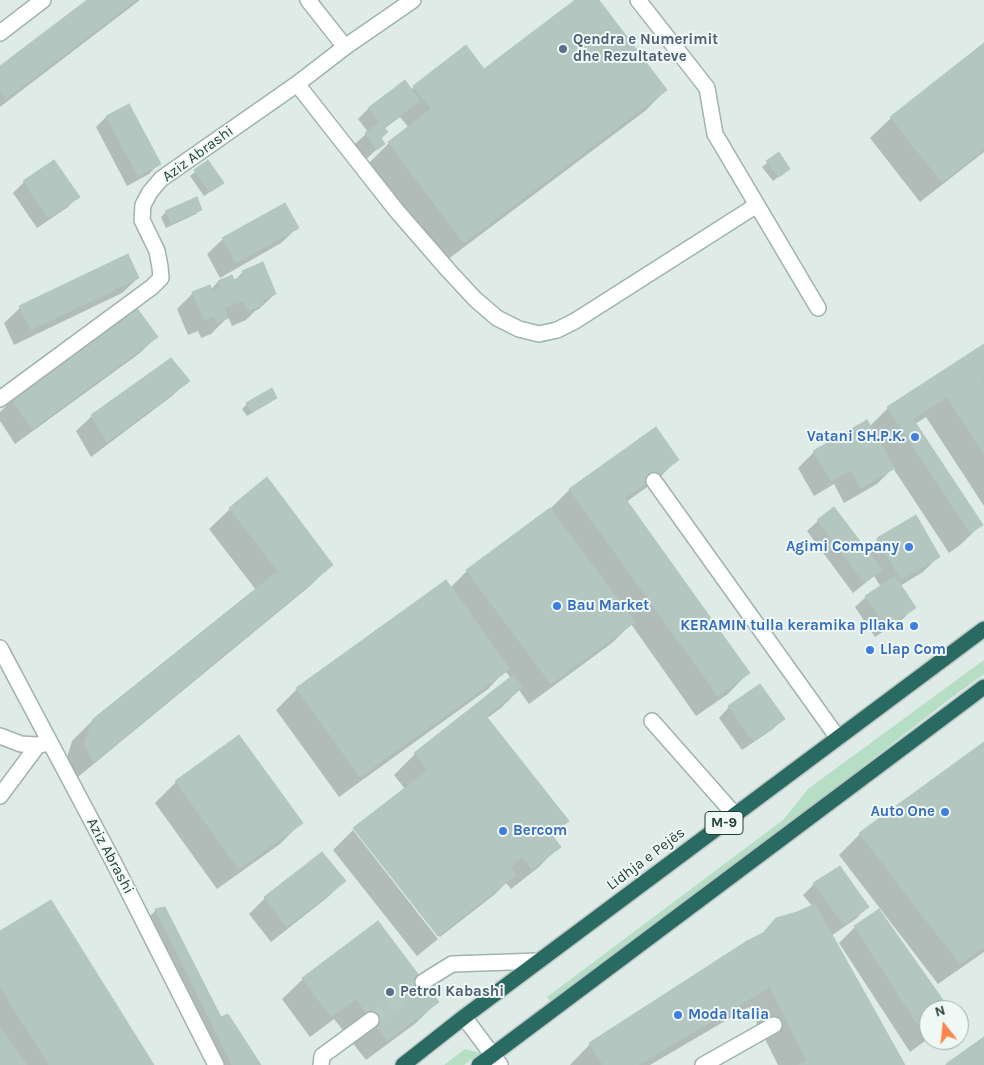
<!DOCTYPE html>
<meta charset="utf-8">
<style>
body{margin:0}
#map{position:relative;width:984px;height:1065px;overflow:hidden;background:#deebe6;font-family:Karla,sans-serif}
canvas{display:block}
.north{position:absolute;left:919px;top:1000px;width:50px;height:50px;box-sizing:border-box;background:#eff8f4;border:1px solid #9cada8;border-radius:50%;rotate:344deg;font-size:14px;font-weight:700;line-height:20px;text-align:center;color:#1f3c36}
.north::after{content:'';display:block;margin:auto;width:18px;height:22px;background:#fb864d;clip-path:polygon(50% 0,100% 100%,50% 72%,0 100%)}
</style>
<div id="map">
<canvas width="984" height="1065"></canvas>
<div class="north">N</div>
</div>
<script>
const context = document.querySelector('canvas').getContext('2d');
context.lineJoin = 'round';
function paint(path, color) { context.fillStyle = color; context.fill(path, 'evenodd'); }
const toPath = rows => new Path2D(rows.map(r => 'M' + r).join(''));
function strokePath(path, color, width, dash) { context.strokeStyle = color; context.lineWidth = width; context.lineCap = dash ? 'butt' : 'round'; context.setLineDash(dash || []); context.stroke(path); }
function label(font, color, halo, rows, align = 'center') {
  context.font = font + ' Karla,sans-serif'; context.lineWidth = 4; context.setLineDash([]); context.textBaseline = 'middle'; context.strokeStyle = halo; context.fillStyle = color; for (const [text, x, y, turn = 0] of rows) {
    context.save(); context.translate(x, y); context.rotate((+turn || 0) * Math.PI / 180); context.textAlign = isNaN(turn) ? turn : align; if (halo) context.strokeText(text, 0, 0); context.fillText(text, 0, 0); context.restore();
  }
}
const green = toPath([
 [984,660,984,674,947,701,807,810,551,1002,547,997,783,820,808,789],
 [465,1049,480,1053,464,1065,444,1065]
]);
const shadow = toPath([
 [89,0,140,0,0,107,0,68],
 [577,0,597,0,666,90,645,111,443,263,368,164,389,143,409,128,400,117,384,129,380,139,383,144,366,159,355,144,368,132,358,119,368,109,405,82,411,90,414,87,483,70],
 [984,44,984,152,920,202,870,138,891,118],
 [106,117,159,164,149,174,127,186,96,127],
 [779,154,789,169,773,181,762,167],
 [208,162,217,187,204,196,190,176],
 [24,182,78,196,68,207,37,228,13,193],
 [201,209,196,214,166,228,161,217,166,212],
 [297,228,281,243,220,278,207,254,223,239],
 [127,256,138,278,122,293,14,345,4,323,20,308],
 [243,272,275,294,259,309,255,311,246,320,232,326,228,317,211,334,201,338,198,331,188,335,177,309,193,293,210,290,218,282,233,282],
 [136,309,156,337,140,353,15,444,0,421,0,412,12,400],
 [984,345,984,506,926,417,915,424,981,525,960,545,949,553,893,468,877,484,844,503,834,484,814,496,798,468,814,452,869,427,888,408],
 [188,381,172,396,91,457,76,431,92,416],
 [276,397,271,402,247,416,242,409,247,404],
 [677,460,657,480,626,502,748,673,728,694,696,716,631,624,612,643,529,704,519,690,501,708,486,719,567,820,551,836,559,846,539,867,511,889,506,883,494,895,440,937,356,830,353,830,405,789,394,775,415,754,511,678,505,671,488,689,339,797,276,710,297,689,450,588,467,571,549,510,570,489],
 [230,509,331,565,310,586,73,781,64,767,72,741,93,720,256,590,209,529],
 [834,509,866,551,878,539,915,517,939,556,923,572,900,586,914,607,904,618,875,637,855,607,866,597,881,587,874,576,853,593,807,531,818,521],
 [729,707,783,719,773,729,742,750,719,718],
 [984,744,984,952,938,984,839,855,860,834],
 [176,782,301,823,280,844,217,889,155,803],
 [353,830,438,939,417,956,333,850],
 [322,853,344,881,328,897,271,942,249,914,265,898],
 [840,868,867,907,857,918,831,936,904,1065,778,1065,749,1007,650,1065,570,1065,590,1044,748,942,759,937,776,919,798,913,812,906,803,895,814,884],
 [156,910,221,1018,259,1065,209,1065,140,926],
 [879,911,949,1010,929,1010,929,1038,910,1052,839,943,855,927],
 [0,933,152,1065,0,1065],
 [303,979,437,1002,416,1023,366,1060,334,1019,310,1037,282,999]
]);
const building = toPath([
 [87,0,136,0,6,99,0,91,0,66,87,0],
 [575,0,599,0,667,90,464,243,388,142,431,109,413,86,466,45,484,69,575,0],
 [984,43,984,149,942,182,890,117,984,43],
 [405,80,420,101,384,127,388,132,381,138,385,144,377,150,365,133,379,123,368,108,405,80],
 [129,104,161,164,138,176,106,116,129,104],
 [779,152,790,169,779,177,766,161,779,152],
 [54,160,80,197,48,218,23,181,54,160],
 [208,160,224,183,210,192,194,170,208,160],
 [197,197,202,210,171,223,165,211,197,197],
 [285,203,299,228,236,263,222,238,285,203],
 [128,254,139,278,31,330,19,306,128,254],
 [263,262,276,294,262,300,264,304,248,311,243,301,224,308,228,318,217,323,214,316,204,320,192,292,210,285,212,291,220,287,218,281,232,275,234,280,244,276,242,271,263,262],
 [136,307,158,337,32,429,12,399,136,307],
 [984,344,984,377,982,378,984,382,984,454,947,397,913,419,983,525,970,533,887,407,984,344],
 [171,358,190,381,107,442,91,415,171,358],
 [272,388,277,398,252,412,246,403,272,388],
 [867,420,895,468,861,488,850,470,831,481,813,451,867,420],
 [656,427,679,460,625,498,750,673,718,696,569,489,656,427],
 [267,477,333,565,94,762,84,745,93,719,278,571,229,508,267,477],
 [834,507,882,570,864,583,817,520,834,507],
 [550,508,635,622,551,684,466,570,550,508],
 [916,515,940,557,901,580,877,538,916,515],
 [895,576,916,608,886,627,865,596,895,576],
 [446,580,510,669,360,777,296,688,446,580],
 [513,675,523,687,486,716,569,821,551,834,561,847,532,869,522,857,510,867,516,875,438,936,353,828,428,770,414,753,513,675],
 [760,684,785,719,753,741,728,706,760,684],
 [239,735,303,823,239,869,175,781,239,735],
 [984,742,984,947,960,964,859,833,984,742],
 [322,852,346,881,287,927,264,897,322,852],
 [840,866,869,907,844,925,813,883,840,866],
 [51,900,154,1065,49,1065,0,987,0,931,51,900],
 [815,904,905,1065,799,1065,807,1061,747,941,763,933,776,918,797,912,815,904],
 [165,907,221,1017,228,1014,261,1065,232,1065,155,909,165,907],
 [879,909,950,1010,929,1010,929,1035,926,1037,854,926,879,909],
 [378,921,439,1002,387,1041,356,999,331,1017,302,978,378,921],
 [747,941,770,987,638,1065,603,1065,589,1043,747,941],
 [0,1027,10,1041,0,1049,0,1027],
 [984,1037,984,1065,946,1065,946,1064,984,1037],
 [10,1041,27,1065,0,1065,0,1049,10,1041]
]);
const minorTunnel = toPath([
 [371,1020,423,982]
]);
const minor = toPath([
 [308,0,345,47],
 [0,33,43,0],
 [297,84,396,210,449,271,475,299,497,318,519,329,539,334,557,330,575,321,757,205,715,134,707,88,638,0],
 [757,205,818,308],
 [0,399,152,287,161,278,160,267,157,251,142,220,143,205,150,192,161,179,297,84,345,47,413,0],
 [654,481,838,738],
 [0,648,114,863,216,1065],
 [652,721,735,815],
 [0,736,21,744,38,745,44,744],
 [0,796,38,745],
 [423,982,452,964,539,961],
 [464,1017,500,1065],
 [321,1065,322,1056,371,1020],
 [703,1065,774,1025]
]);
const highway = toPath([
 [403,1065,464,1017,984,629],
 [479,1065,984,687]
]);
const markers = [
 [563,49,5,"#5c6f8a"],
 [915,437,5,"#3f7fe0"],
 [909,547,5,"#3f7fe0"],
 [557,606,5,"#3f7fe0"],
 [914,626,5,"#3f7fe0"],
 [870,650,5,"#3f7fe0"],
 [945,812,5,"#3f7fe0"],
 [503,831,5,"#3f7fe0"],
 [390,992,5,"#5c6f8a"],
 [678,1015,5,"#3f7fe0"]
];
const shields = [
 [724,823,38]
];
const shieldNames = [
 ["M-9",724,823]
];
const serviceNames = [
 ["Qendra e Numerimit",573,40],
 ["dhe Rezultateve",573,57],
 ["Petrol Kabashi",400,992]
];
const streetNames = [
 ["Aziz Abrashi",198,154,-36],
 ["Aziz Abrashi",110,856,62],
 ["Lidhja e Pejës",646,859,-37]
];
const shopNames = [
 ["Vatani SH.P.K.",905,437],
 ["Agimi Company",899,547],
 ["Bau Market",567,606,"left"],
 ["KERAMIN tulla keramika pllaka",904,626],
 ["Llap Com",880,650,"left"],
 ["Auto One",935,812],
 ["Bercom",513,831,"left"],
 ["Moda Italia",688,1015,"left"]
];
paint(green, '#b5dec4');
paint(shadow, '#0003');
paint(building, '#b4c6c0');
strokePath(building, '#b1c5be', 1);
strokePath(minorTunnel, '#b8c8c3', 15, [15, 8]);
strokePath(minor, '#a1b3ae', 18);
strokePath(highway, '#c0c8c7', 18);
strokePath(minor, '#fff', 15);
strokePath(highway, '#296a62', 15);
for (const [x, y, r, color] of markers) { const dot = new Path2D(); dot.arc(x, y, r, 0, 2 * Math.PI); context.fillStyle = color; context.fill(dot); strokePath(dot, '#eff8f4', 2); }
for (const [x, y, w] of shields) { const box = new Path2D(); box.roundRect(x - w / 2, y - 11.5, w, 23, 4); context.fillStyle = '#eff8f4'; context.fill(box); strokePath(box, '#1f3c36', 1); }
label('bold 14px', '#1f3c36', null, shieldNames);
label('bold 15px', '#4e5e75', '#eff8f4', serviceNames, 'left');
label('15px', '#1f3c36', '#eff8f4', streetNames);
label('bold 15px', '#366cbe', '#eff8f4', shopNames, 'right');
</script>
